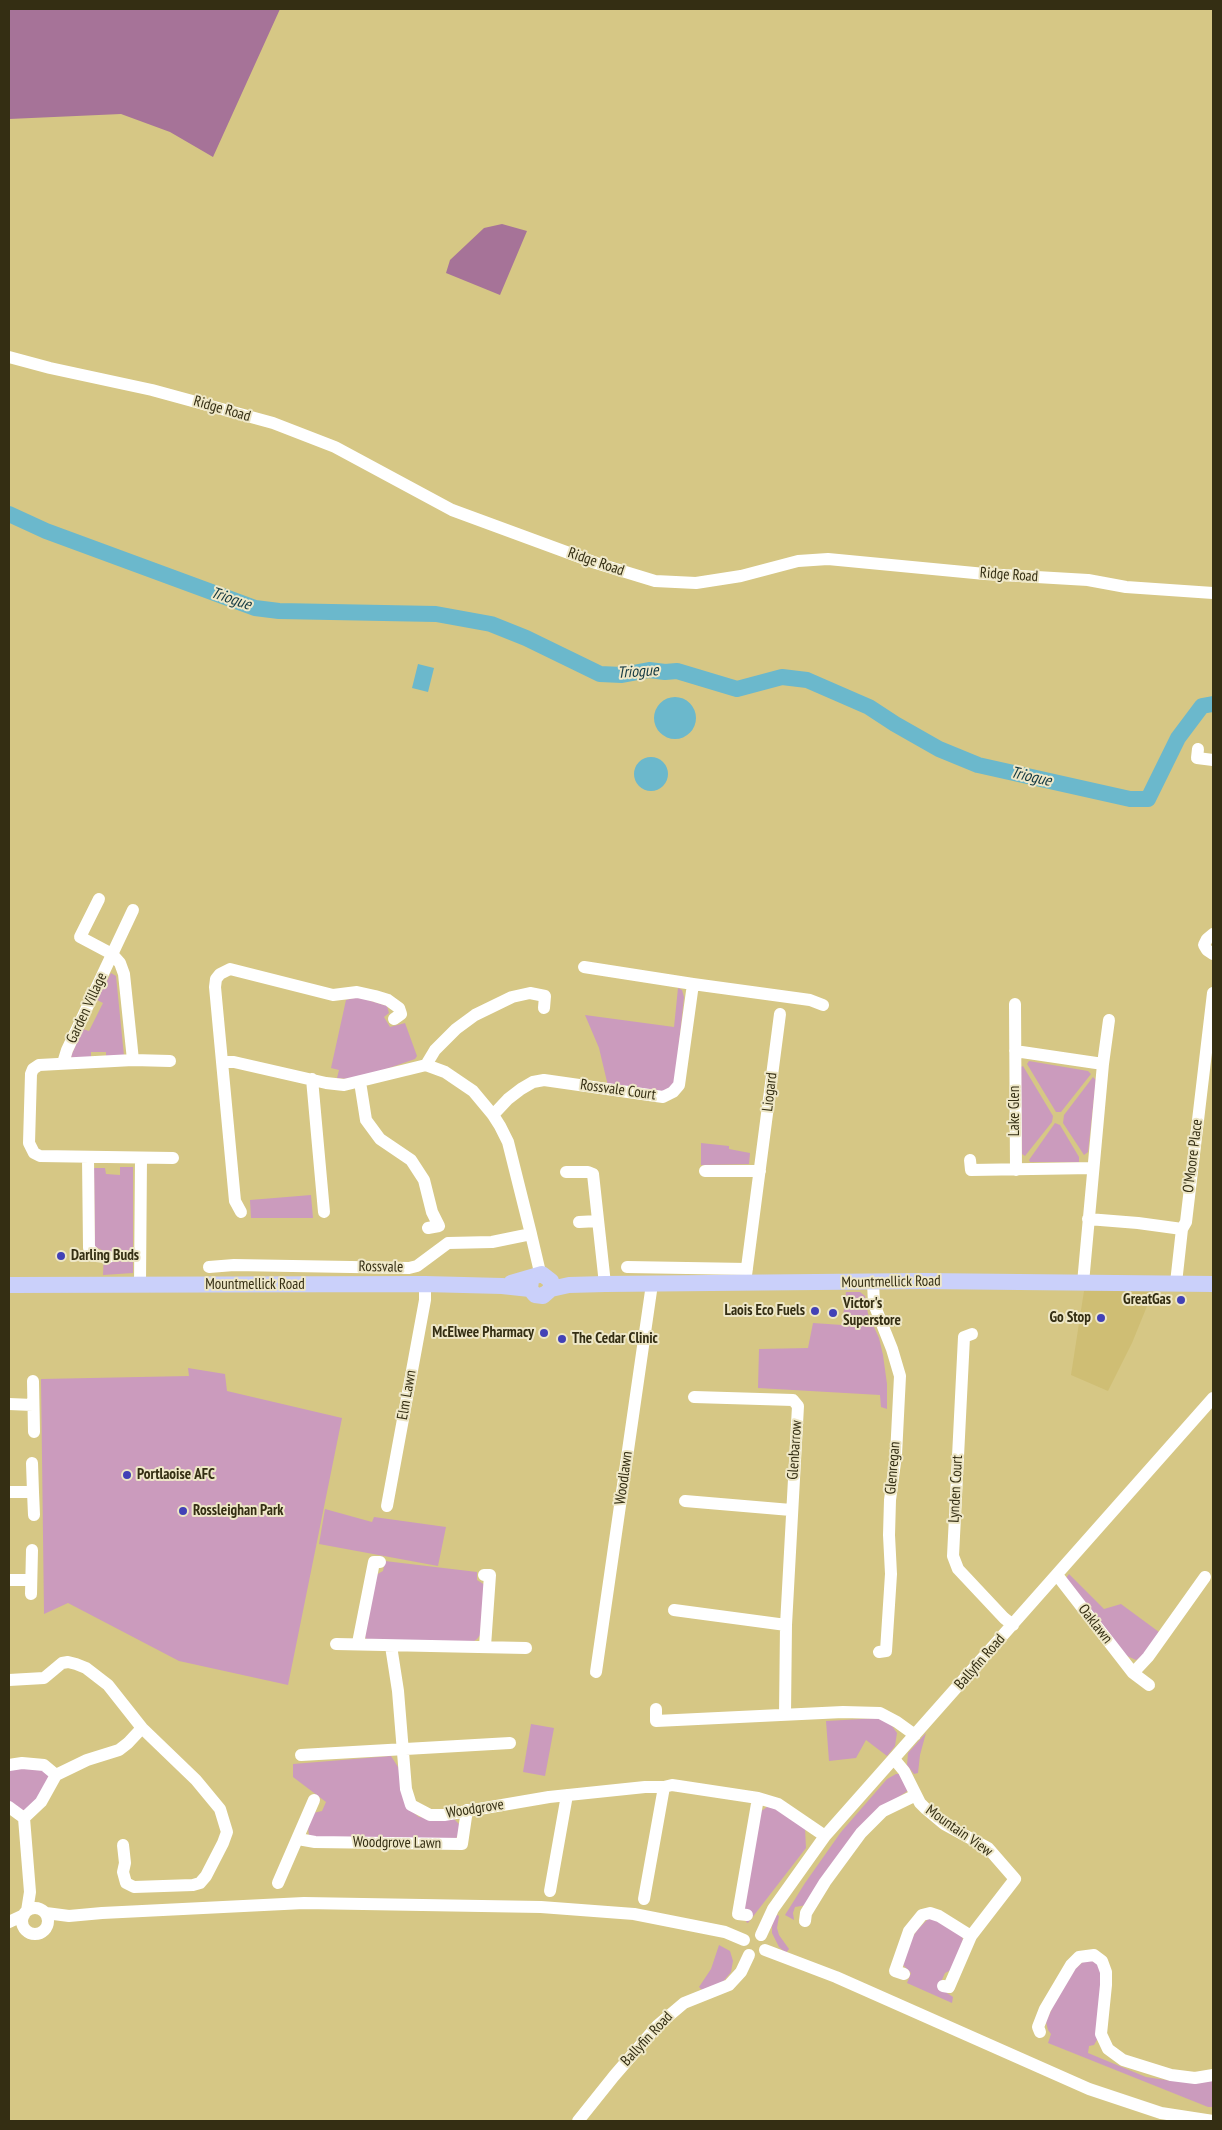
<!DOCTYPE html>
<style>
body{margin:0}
#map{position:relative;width:1222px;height:2130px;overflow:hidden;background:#d6c785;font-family:"PT Sans Narrow",sans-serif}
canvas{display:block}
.frame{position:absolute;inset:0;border:10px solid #342e13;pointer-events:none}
</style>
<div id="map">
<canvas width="1222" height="2130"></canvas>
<div class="frame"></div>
</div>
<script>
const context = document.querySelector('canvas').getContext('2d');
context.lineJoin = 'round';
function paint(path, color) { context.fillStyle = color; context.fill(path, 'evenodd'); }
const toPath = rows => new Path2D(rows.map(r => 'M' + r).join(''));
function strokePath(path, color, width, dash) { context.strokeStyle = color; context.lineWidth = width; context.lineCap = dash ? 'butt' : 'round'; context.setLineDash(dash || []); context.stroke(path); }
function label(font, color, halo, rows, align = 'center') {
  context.font = font + ' "PT Sans Narrow",sans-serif'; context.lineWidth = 4; context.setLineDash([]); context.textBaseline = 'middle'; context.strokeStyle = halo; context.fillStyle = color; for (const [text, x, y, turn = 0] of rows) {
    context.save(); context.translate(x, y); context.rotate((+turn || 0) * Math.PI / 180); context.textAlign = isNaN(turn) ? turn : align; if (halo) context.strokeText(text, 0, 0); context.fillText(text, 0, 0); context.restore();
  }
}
const built = toPath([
 [1154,1289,1132,1343,1108,1391,1071,1375,1084,1291]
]);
const green = toPath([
 [111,973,116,976,124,1056,106,1059,106,1052,91,1052,91,1059,72,1058,71,1056,83,1029,89,1031,103,1003,97,1000],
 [678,988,682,990,684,997,675,1082,666,1092,608,1086,599,1048,585,1015,674,1027],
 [358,997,387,1006,389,1013,384,1017,390,1027,405,1023,417,1056,415,1059,363,1077,350,1079,337,1078,339,1070,331,1068,346,1000],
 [1029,1061,1088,1071,1091,1074,1061,1112,1056,1112,1027,1064],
 [1023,1066,1053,1116,1052,1122,1025,1156,1022,1154,1021,1067],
 [1093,1077,1096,1080,1088,1152,1084,1155,1063,1123,1064,1115],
 [1055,1123,1060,1125,1079,1157,1079,1162,1030,1162,1029,1160],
 [701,1143,729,1146,729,1149,750,1153,749,1164,701,1165],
 [120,1167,133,1167,133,1273,103,1275,104,1251,95,1247,94,1168,105,1168,106,1174,120,1175],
 [311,1195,313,1218,251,1218,250,1200],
 [846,1292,860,1292,865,1296,868,1314,879,1338,883,1355,887,1384,887,1409,881,1407,880,1395,758,1388,759,1349,808,1348,813,1323,842,1325],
 [188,1368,225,1374,227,1391,342,1418,288,1685,179,1661,68,1603,44,1614,41,1379,189,1376],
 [325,1509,372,1522,374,1517,446,1527,438,1566,319,1544],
 [385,1561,477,1572,477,1580,485,1585,480,1635,477,1639,473,1642,367,1640,365,1637,374,1576,383,1571],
 [1069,1574,1104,1609,1121,1604,1159,1632,1143,1656,1136,1660,1127,1656,1123,1652,1066,1578],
 [880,1718,892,1726,897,1733,895,1746,887,1756,866,1740,856,1758,829,1761,826,1721],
 [531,1724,554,1728,545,1776,523,1772],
 [926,1733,920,1755,918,1773,914,1774,907,1765,908,1753],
 [391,1756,398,1767,410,1810,419,1817,454,1819,461,1826,457,1837,454,1840,315,1839,309,1835,308,1828,313,1813,322,1811,326,1802,293,1777,293,1764],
 [14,1768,44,1769,50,1778,32,1807,27,1810,18,1810,9,1804,9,1770],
 [896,1774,899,1774,908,1790,906,1792,885,1806,807,1905,795,1907,793,1913,794,1920,785,1915,805,1883,841,1832,887,1779],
 [773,1806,805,1828,806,1848,748,1923,746,1922,748,1918,743,1905,760,1812,767,1807],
 [776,1914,779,1916,777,1928,779,1935,789,1949,786,1953,779,1947,772,1933,772,1926],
 [929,1918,932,1918,962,1936,963,1941,951,1970,945,1973,941,1982,947,1993,953,1997,952,2003,907,1983,911,1973,903,1965,912,1938,918,1929],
 [719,1945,730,1951,733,1961,731,1972,722,1983,703,1991,699,1987,711,1969],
 [1090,1960,1102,1966,1098,2038,1094,2045,1089,2046,1088,2053,1146,2077,1172,2081,1213,2079,1213,2107,1208,2107,1048,2043,1051,2034,1048,2030,1046,2022,1054,2004,1075,1969,1084,1961]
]);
const forest = toPath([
 [9,9,280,9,213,157,170,132,121,114,9,119],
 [502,224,527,231,500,295,446,273,450,260,484,228]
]);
const water = toPath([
 [418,664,434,668,428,692,412,688],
 '654 718a21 21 0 1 1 42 0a21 21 0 1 1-42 0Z',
 '634 774a17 17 0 1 1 34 0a17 17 0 1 1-34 0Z'
]);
const river = toPath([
 [9,514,46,531,255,608,279,611,436,614,491,624,526,638,600,674,622,675,649,670,665,672,677,671,737,689,782,677,807,680,869,707,895,724,939,749,978,765,1130,799,1148,799,1178,738,1202,706,1213,704]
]);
const minor = toPath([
 [9,357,50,368,152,390,273,423,335,447,452,510,596,563,655,581,696,583,741,576,798,561,828,559,985,574,1088,580,1126,587,1213,593],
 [1198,749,1197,758,1213,760],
 [99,899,80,937,112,954,120,963,124,974,133,1060],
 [1213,934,1207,939,1204,945,1207,950,1213,954],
 [584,967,693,984,810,1000,823,1005],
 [1015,1004,1016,1170],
 [1015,1051,1103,1064],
 [170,1061,133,1060,39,1065,33,1069,31,1074,29,1143,34,1153,40,1156,173,1158],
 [223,1062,234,1062,326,1083,344,1085,422,1066,426,1065,445,1072,473,1091,493,1115,500,1126,508,1142,531,1234],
 [63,1063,67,1050,133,910],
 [426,1065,435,1050,456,1029,475,1015,512,997,530,993,545,996,544,1008],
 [312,1079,324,1212],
 [360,1082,366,1120,380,1139,411,1160,424,1180,432,1212,439,1226,428,1228],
 [493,1115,508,1099,521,1089,533,1082,544,1080,663,1097,673,1092,679,1085,693,984],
 [88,1158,89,1248,96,1256,109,1257],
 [970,1160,971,1170,1093,1168],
 [705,1171,760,1171],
 [566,1172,588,1172,593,1174,605,1284],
 [241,1212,235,1201,215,987,216,979,220,974,230,969,333,995,357,992,375,996,388,1000,399,1008,401,1014,394,1019],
 [1088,1219,1138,1223,1182,1229],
 [579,1222,598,1221],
 [209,1267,234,1265,409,1268,417,1266,448,1243,492,1242,531,1234,539,1268,538,1275],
 [627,1267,747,1269],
 [873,1282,874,1304,892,1349,900,1376,896,1455,890,1500,889,1535,891,1574,886,1651,879,1652],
 [745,1283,780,1014],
 [1083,1283,1103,1064,1109,1020],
 [1176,1283,1182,1229,1186,1222,1213,993],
 [140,1284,141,1158],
 [972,1334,964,1337,953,1556,958,1569,1004,1618,1013,1625],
 [33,1381,34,1432],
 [694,1397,793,1400,798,1406,786,1625,785,1714],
 [9,1404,33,1405],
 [9,1492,33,1492,32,1463],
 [33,1492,34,1515],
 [685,1501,791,1510],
 [387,1506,425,1300,425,1284],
 [484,1575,490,1575,485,1646],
 [1057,1575,1133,1673,1148,1657,1205,1577],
 [9,1580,31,1580],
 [31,1594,32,1550],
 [674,1610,786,1625],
 [358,1643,374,1562,380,1562],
 [336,1644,526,1648],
 [391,1646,398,1691,406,1789,411,1805,430,1815,444,1815,549,1797,645,1787,664,1787,672,1785,758,1798,778,1804,825,1836],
 [596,1672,652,1284],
 [1133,1673,1149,1685],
 [9,1680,44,1678,62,1663,68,1662,76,1664,86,1668,108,1685,142,1728],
 [656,1709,656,1721,843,1712,880,1713,897,1722,915,1735],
 [301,1755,510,1743],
 [894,1759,904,1771,920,1803,926,1809,944,1824,988,1848,1015,1879,971,1936,949,1987,943,1986],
 [9,1765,22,1763,44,1765,56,1775],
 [9,1807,24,1818],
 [298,1839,315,1842,462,1844,467,1810],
 [278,1883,314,1800],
 [550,1891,567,1795],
 [644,1899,664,1787],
 '22 1921a13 13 0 1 1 26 0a13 13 0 1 1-26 0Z',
 [27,1911,30,1892,24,1818,41,1802,56,1775,87,1760,119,1750,128,1743,142,1728,196,1780,220,1809,227,1832,223,1843,206,1876,200,1883,193,1885,134,1887,126,1883,123,1872,125,1863,123,1845],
 [46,1913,69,1916,102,1913,304,1903,541,1907,634,1914,725,1932,744,1940],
 [747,1915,738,1914,758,1798],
 [805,1921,806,1913,825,1882,861,1833,883,1811,916,1795],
 [9,1922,24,1915],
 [761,1935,773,1909,825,1836,1213,1398],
 [765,1950,836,1977,1089,2089,1161,2113,1213,2121],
 [904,1974,895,1971,909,1931,922,1915,930,1913,939,1916,971,1936],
 [1040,2032,1038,2027,1045,2009,1071,1965,1079,1957,1094,1955,1102,1961,1106,1972,1106,1985,1101,2034,1108,2049,1123,2060,1171,2075,1195,2078,1213,2075],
 [578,2121,614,2076,658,2025,684,2003,729,1985,741,1972,749,1955]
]);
const major = toPath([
 [511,1283,542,1274,551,1281,551,1289,543,1296,535,1295,530,1289,531,1280],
 [9,1285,425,1284,502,1286,530,1289],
 [551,1289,569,1285,605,1284,922,1281,1213,1284]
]);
const markers = [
 [61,1256,5,"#4241b6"],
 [1181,1300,5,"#4241b6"],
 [815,1311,5,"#4241b6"],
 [833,1313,5,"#4241b6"],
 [1101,1318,5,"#4241b6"],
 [544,1333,5,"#4241b6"],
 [562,1339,5,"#4241b6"],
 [127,1475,5,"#4241b6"],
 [183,1511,5,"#4241b6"]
];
const streetNames = [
 ["Ridge Road",222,409,16],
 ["Ridge Road",596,562,19],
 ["Ridge Road",1009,575,4],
 ["Garden Village",87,1008,-65],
 ["Rossvale Court",618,1090,8],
 ["Liogard",770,1092,-83],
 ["Lake Glen",1015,1111,-90],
 ["O'Moore Place",1193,1156,-83],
 ["Rossvale",381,1267,1],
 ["Mountmellick Road",891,1282,-1],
 ["Mountmellick Road",255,1285],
 ["Elm Lawn",407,1395,-80],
 ["Glenbarrow",795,1450,-86],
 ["Glenregan",893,1468,-85],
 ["Woodlawn",624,1478,-82],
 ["Lynden Court",956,1489,-87],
 ["Oaklawn",1095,1624,52],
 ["Ballyfin Road",980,1662,-49],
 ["Woodgrove",475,1809,-9],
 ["Mountain View",959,1831,35],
 ["Woodgrove Lawn",397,1843,1],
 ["Ballyfin Road",647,2039,-47]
];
const poiNames = [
 ["Darling Buds",71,1256],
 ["GreatGas",1171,1300,"right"],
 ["Victor's",843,1304],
 ["Superstore",843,1321],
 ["Laois Eco Fuels",805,1311,"right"],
 ["Go Stop",1091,1318,"right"],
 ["McElwee Pharmacy",534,1333,"right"],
 ["The Cedar Clinic",572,1339],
 ["Portlaoise AFC",137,1475],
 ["Rossleighan Park",193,1511]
];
const waterNames = [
 ["Triogue",231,599,19],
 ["Triogue",638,672,-4],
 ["Triogue",1031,777,13]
];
paint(built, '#cfbe74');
paint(green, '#cb9bbd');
paint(forest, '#a67398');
paint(water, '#6bb8cc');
strokePath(river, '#6bb8cc', 16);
strokePath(minor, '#fff', 12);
strokePath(major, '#cad0fa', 16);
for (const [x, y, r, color] of markers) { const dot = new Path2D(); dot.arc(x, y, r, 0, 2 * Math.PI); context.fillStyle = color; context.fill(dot); strokePath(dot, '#eee7c7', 2); }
label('15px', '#342e13', '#eee7c7', streetNames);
label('bold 15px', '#342e13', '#eee7c7', poiNames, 'left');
label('italic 16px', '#133841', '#eee7c7', waterNames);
</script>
